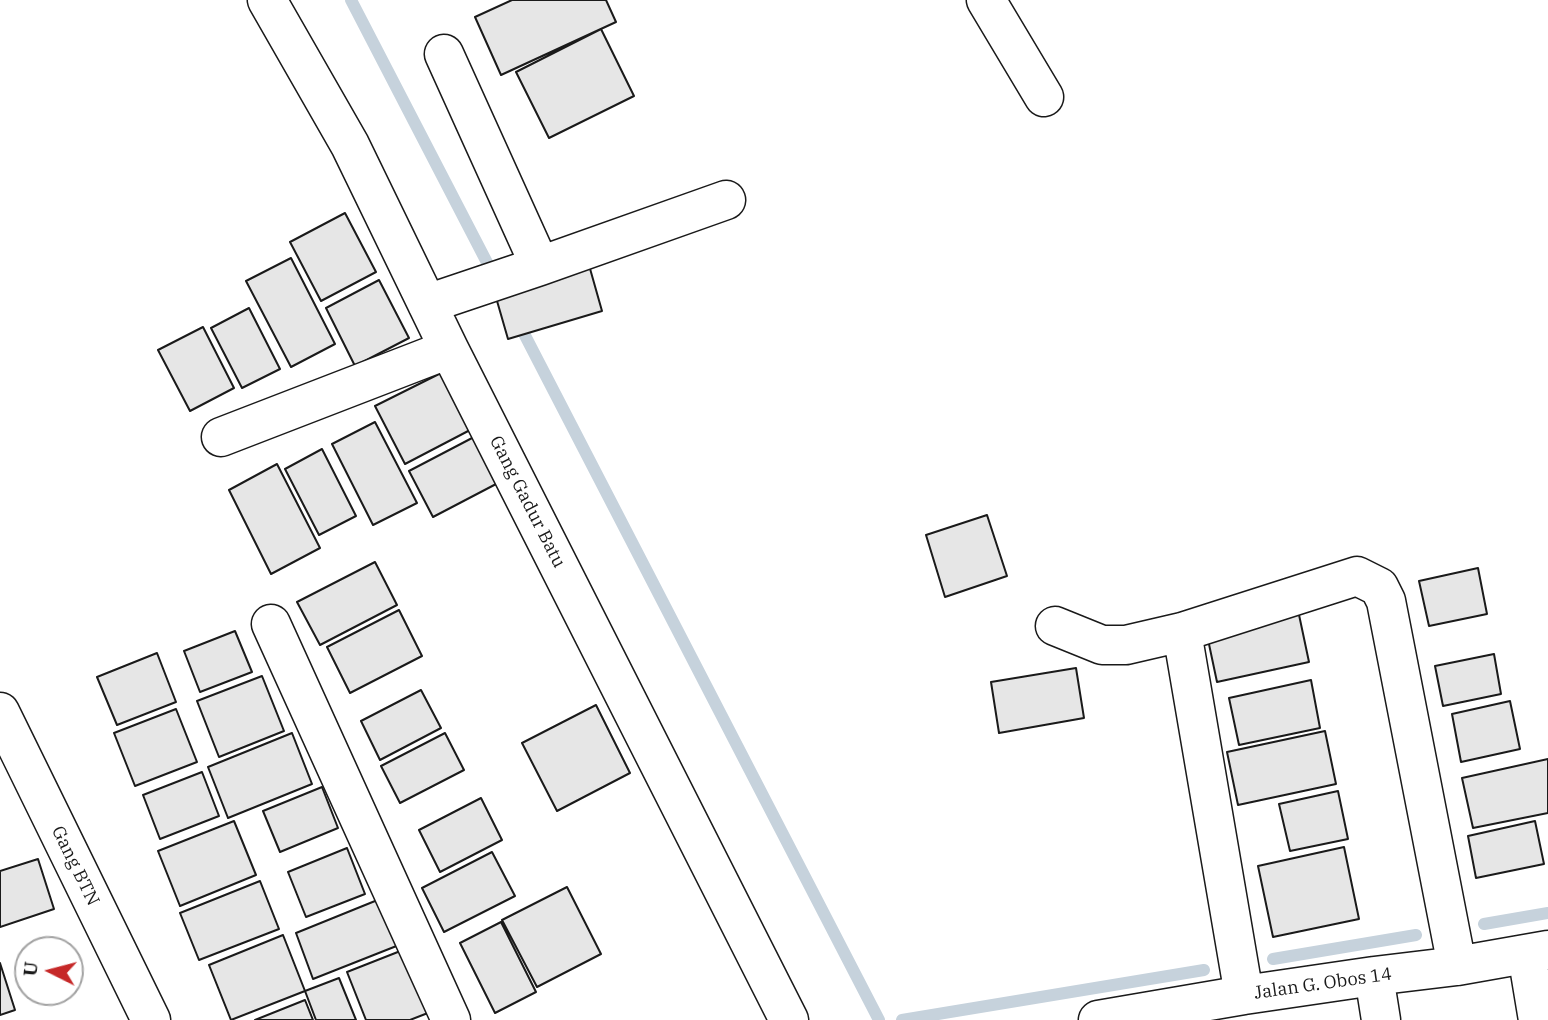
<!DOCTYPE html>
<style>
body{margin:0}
#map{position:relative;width:1548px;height:1020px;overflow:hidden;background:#fff;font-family:"IBM Plex Serif",serif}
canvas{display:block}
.north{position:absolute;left:14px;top:936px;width:70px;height:70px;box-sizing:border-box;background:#fff;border:2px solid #a3a3a3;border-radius:50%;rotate:276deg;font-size:19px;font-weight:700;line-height:28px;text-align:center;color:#1a1a1a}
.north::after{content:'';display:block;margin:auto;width:24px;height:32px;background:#c62828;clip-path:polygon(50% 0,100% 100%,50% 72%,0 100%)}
</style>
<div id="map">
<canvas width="1548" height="1020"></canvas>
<div class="north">U</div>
</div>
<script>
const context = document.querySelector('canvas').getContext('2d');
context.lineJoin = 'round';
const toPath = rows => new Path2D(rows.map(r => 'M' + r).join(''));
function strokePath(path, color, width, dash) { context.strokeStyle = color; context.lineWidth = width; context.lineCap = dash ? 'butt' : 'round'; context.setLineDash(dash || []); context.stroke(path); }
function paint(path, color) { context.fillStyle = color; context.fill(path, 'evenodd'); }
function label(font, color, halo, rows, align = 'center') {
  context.font = font + ' "IBM Plex Serif",serif'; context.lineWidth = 5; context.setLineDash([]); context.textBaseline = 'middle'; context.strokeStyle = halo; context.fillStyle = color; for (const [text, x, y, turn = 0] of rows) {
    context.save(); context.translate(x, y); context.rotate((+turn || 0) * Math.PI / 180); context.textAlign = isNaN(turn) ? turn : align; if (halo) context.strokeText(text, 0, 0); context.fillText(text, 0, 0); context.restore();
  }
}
const stream = toPath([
 [351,0,494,276],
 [517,320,879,1020],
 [1484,924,1548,913],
 [1273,959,1416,935],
 [902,1020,1204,970]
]);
const building = toPath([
 [512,0,606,0,616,22,501,75,475,17,512,0],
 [601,29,634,96,549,138,516,72,601,29],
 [345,213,376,272,321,301,290,242,345,213],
 [291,258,335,344,291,367,246,281,291,258],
 [587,258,602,311,508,339,493,287,587,258],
 [379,280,409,338,355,366,326,308,379,280],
 [249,308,280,369,242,388,211,328,249,308],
 [203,327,234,388,190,411,158,350,203,327],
 [443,372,472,429,405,464,375,406,443,372],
 [375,422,417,503,373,525,332,444,375,422],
 [474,437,498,483,433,517,409,471,474,437],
 [322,449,356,516,319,535,285,469,322,449],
 [277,464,320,548,271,574,229,490,277,464],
 [987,515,1007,576,945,597,926,535,987,515],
 [375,562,397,605,320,645,297,602,375,562],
 [1478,568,1487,614,1429,626,1419,581,1478,568],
 [399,610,422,656,350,693,327,647,399,610],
 [1298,610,1309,662,1217,682,1206,630,1298,610],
 [235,631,252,672,200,692,184,651,235,631],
 [157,653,176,702,117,725,97,677,157,653],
 [1494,654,1501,694,1443,706,1435,666,1494,654],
 [1076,668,1084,718,999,733,991,682,1076,668],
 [262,676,284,731,219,757,197,701,262,676],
 [1311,680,1320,728,1239,745,1229,698,1311,680],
 [421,690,441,728,380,760,361,721,421,690],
 [1510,701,1520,749,1461,762,1452,714,1510,701],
 [596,705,630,773,557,811,522,743,596,705],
 [176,709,197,762,135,786,114,733,176,709],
 [1325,731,1336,784,1238,805,1227,752,1325,731],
 [292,733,312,784,228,818,208,767,292,733],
 [445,733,464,770,400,803,381,766,445,733],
 [1548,759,1548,813,1473,828,1462,778,1548,759],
 [202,772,219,816,160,839,143,795,202,772],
 [322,787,338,828,280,852,263,811,322,787],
 [1338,791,1348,839,1290,851,1279,804,1338,791],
 [481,798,502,840,440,872,419,830,481,798],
 [234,821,256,875,180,906,158,851,234,821],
 [1535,821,1544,864,1476,878,1468,836,1535,821],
 [1344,847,1359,919,1273,937,1258,866,1344,847],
 [347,848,365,894,306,917,288,872,347,848],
 [492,852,515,896,444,932,422,888,492,852],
 [38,859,54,909,0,927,0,871,38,859],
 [260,881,279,929,199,960,180,913,260,881],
 [567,887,601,954,537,987,502,920,567,887],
 [380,899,399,945,313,979,296,933,380,899],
 [501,922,536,992,495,1013,460,943,501,922],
 [283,935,305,991,231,1020,209,965,283,935],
 [408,948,433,1011,410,1020,366,1020,347,972,408,948],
 [0,963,15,1010,0,1015,0,963],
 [339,978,356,1020,316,1020,305,991,339,978],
 [305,1000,313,1020,255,1020,305,1000]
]);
const minor = toPath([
 [267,0,350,145,449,349,789,1020],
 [986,0,1044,97],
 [444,54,540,266],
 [427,304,540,266,726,200],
 [221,437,449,349],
 [271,624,451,1020],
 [1055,626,1102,645,1126,645,1182,632,1357,576,1379,587,1386,601,1457,966],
 [1182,632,1244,995],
 [0,712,151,1020],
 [1527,954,1538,1020],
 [1374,976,1381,1020],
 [1098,1020,1244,995,1374,976,1457,966,1548,950]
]);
const streetNames = [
 ["Gang Gadur Batu",527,502,63],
 ["Gang BTN",75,866,64],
 ["Jalan G. Obos 14",1323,984,-8]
];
strokePath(stream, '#c6d2dc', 12);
paint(building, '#e6e6e6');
strokePath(building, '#1a1a1a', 2);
strokePath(minor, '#1a1a1a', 41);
strokePath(minor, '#fff', 38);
label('18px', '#1a1a1a', '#fff', streetNames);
</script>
